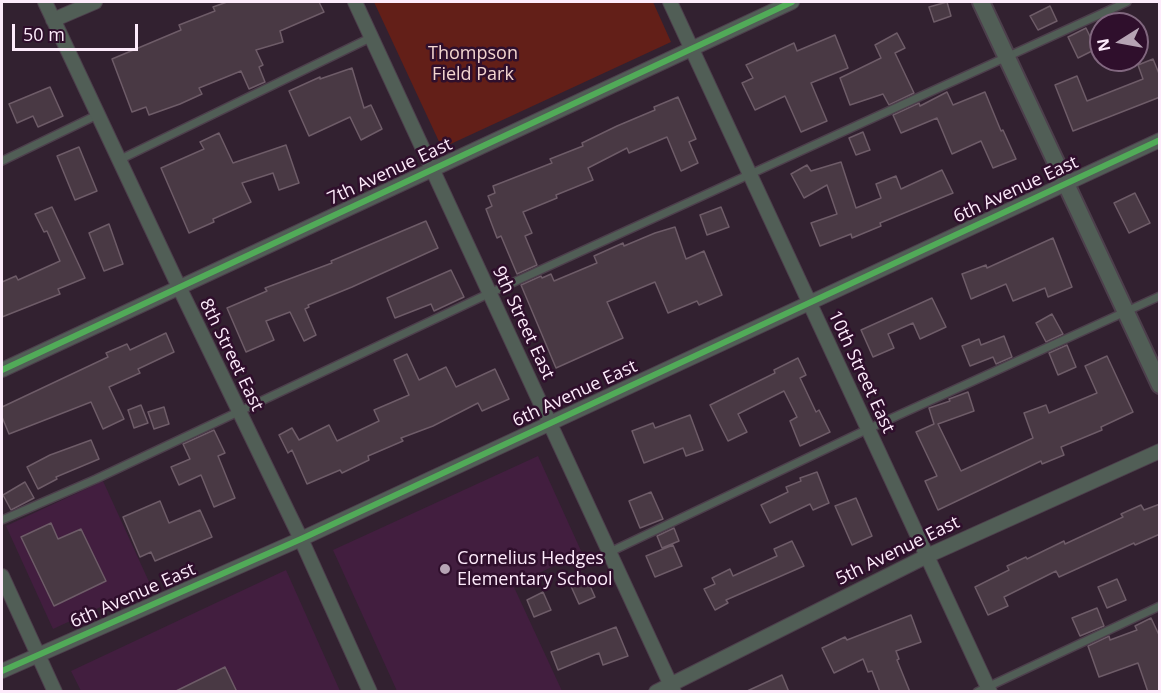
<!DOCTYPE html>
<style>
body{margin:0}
#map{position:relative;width:1161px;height:693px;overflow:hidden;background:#322130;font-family:"Open Sans",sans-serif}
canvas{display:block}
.frame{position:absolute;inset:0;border:3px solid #fdebfb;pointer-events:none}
.north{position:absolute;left:1089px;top:12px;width:60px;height:60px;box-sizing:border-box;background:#2f0f2c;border:2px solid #81677f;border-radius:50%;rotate:259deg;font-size:16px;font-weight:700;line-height:24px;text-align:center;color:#fdebfb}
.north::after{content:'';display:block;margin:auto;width:21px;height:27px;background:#b6a4b4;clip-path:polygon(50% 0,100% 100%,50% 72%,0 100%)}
.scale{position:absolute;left:12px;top:24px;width:126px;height:27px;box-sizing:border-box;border:3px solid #fdebfb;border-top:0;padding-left:8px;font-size:18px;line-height:21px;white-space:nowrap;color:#fdebfb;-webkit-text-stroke:4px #2f0f2c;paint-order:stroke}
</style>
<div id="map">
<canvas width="1161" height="693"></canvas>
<div class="frame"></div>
<div class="north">N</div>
<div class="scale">50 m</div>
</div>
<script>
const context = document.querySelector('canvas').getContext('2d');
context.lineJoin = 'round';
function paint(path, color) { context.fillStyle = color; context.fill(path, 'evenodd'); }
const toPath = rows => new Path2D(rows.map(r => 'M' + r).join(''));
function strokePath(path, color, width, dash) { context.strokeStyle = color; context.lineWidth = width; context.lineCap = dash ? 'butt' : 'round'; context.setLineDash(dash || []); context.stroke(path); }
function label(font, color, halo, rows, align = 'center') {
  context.font = font + ' "Open Sans",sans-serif'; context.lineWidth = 5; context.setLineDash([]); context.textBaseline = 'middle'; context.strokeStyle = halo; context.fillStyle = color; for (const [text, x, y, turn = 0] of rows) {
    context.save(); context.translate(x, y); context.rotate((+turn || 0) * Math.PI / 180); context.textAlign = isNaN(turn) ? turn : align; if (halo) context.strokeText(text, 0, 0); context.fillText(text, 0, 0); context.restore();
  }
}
const built = toPath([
 [538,456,582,553,513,585,562,691,397,691,333,550],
 [103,481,150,584,53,629,6,526],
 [286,570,340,691,81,691,71,671]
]);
const green = toPath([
 [374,2,653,2,671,42,442,148]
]);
const building = toPath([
 [227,2,319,2,324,12,280,31,283,42,256,50,263,65,259,67,265,82,249,89,241,71,199,88,202,94,180,104,149,115,146,107,132,112,112,59,181,30,179,25,215,11,213,7,227,2],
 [947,2,951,16,934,22,929,7,947,2],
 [1050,6,1057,21,1038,30,1030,16,1050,6],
 [1086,28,1096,49,1078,58,1068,37,1086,28],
 [897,33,905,48,895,53,914,93,889,105,883,94,850,105,840,78,881,58,875,45,897,33],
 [835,35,848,68,811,83,827,121,801,132,785,96,755,110,742,83,753,78,746,65,794,43,797,51,835,35],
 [1153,59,1160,76,1160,97,1073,131,1055,85,1077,76,1087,101,1143,79,1138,65,1153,59],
 [352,68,364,108,371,105,382,129,361,140,350,117,309,136,289,91,320,77,320,79,352,68],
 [50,87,63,116,38,127,33,116,17,123,9,104,50,87],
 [947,92,953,105,985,92,1001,131,1003,130,1016,159,993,168,981,141,952,154,937,118,901,133,893,115,919,103,920,106,947,92],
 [678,97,696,139,689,142,698,163,681,171,667,137,629,153,627,148,588,168,593,180,556,195,557,198,523,212,532,233,525,236,537,265,517,274,501,236,497,238,486,209,492,206,488,196,495,193,493,186,552,163,550,159,583,146,582,143,617,126,655,110,654,107,678,97],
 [863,132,870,150,856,155,849,138,863,132],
 [219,133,233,163,286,145,299,183,279,190,273,173,242,183,251,202,213,219,214,222,189,233,161,168,204,149,200,142,219,133],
 [79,147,97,191,75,200,57,156,79,147],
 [841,162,856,208,881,198,876,184,896,176,901,189,942,170,953,193,880,223,881,226,852,238,851,234,820,246,811,223,837,214,827,185,804,198,791,174,807,165,811,171,841,162],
 [1135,193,1150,223,1129,233,1114,203,1135,193],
 [52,207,85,278,58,289,60,294,2,317,2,282,16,276,18,280,60,261,47,231,44,232,35,214,52,207],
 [721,207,729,227,707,235,700,215,721,207],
 [426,221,438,248,352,287,308,305,309,307,305,309,316,335,304,341,290,312,266,321,274,340,246,352,227,308,267,291,265,288,332,263,331,261,426,221],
 [109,224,123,264,104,271,89,233,109,224],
 [675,227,686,259,704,251,722,295,699,305,697,301,668,313,655,282,607,302,623,338,556,368,521,285,541,276,542,278,551,274,554,281,597,263,594,256,623,243,624,246,655,233,675,227],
 [1053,238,1072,287,1048,297,1045,288,1013,301,1006,284,971,299,962,274,986,265,987,268,1053,238],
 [451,270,464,297,434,311,431,304,395,318,387,298,451,270],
 [932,298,946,327,920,339,913,323,888,334,894,348,873,357,861,330,932,298],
 [1052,314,1063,334,1046,342,1036,323,1052,314],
 [166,333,174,352,138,369,140,373,109,387,124,419,103,429,91,402,9,434,2,417,2,407,108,357,106,353,127,344,130,350,166,333],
 [1004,336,1012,357,996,364,993,357,970,366,962,346,979,339,981,345,1004,336],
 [1067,345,1076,367,1058,375,1049,353,1067,345],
 [407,354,419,380,446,367,456,387,495,369,509,399,482,411,478,403,433,426,401,438,403,441,368,456,369,460,342,473,340,470,307,484,292,450,288,453,279,435,292,428,299,440,329,425,337,441,379,421,374,410,409,395,394,360,407,354],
 [1107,356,1133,412,1101,427,1102,430,1061,447,1064,455,1042,464,1041,461,938,510,925,481,937,476,916,432,934,424,929,408,950,401,949,399,968,392,974,411,938,424,961,471,1033,438,1024,413,1046,405,1049,413,1097,393,1085,366,1107,356],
 [798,358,806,375,800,378,816,412,819,410,830,432,800,446,790,421,797,417,784,391,738,414,747,432,728,441,710,405,775,373,774,370,798,358],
 [141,405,148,423,134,428,128,410,141,405],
 [164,407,169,424,154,429,148,412,164,407],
 [690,415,703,450,686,456,683,448,644,463,632,431,653,423,655,428,690,415],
 [214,430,225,453,218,456,235,498,214,507,201,475,179,485,171,467,190,459,183,444,214,430],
 [91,440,99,459,56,477,57,479,38,489,27,467,50,455,91,440],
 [817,472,829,503,813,510,810,504,770,523,761,505,788,492,786,487,801,481,800,478,817,472],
 [25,482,34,498,11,510,3,495,25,482],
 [651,492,663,519,640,528,629,501,651,492],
 [856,498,872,536,852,545,835,506,856,498],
 [160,501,169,523,200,510,212,537,155,561,151,552,140,557,123,517,160,501],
 [1160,504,1160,534,1135,545,1134,543,1059,577,1056,571,1004,597,1008,606,988,615,975,587,1009,570,1007,566,1026,557,1027,559,1064,541,1065,544,1123,517,1121,514,1141,505,1144,510,1160,504],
 [51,523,58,539,81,529,106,581,54,606,21,537,51,523],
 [674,528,679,541,662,548,657,536,674,528],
 [792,541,804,566,726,600,728,603,715,610,704,589,715,584,712,578,730,569,733,576,777,556,774,549,792,541],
 [673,545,682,566,655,577,646,556,673,545],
 [586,577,595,597,579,604,570,584,586,577],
 [1117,579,1126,600,1107,608,1098,587,1117,579],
 [543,592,551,610,534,617,527,600,543,592],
 [1097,608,1104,626,1080,636,1072,618,1097,608],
 [911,615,921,642,896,651,899,659,897,660,910,692,880,692,872,671,868,672,863,659,834,673,822,648,845,637,847,640,911,615],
 [1151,618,1160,637,1160,692,1148,692,1138,663,1099,677,1088,646,1109,636,1110,640,1137,630,1135,626,1151,618],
 [616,627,628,656,603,665,599,653,558,670,551,652,616,627],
 [225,667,237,692,174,692,225,667],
 [782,675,789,692,745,692,782,675]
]);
const service = toPath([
 [119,160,372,37],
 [2,161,97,115],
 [2,520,96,479,490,293,1127,2],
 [610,552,868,429,1160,296],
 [977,692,1160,606]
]);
const minor = toPath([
 [45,2,179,287,301,539,370,692],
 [355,2,674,692],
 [670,2,990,692],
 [53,20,95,2],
 [2,370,792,2],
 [2,576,55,692],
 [2,671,301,539,1160,140],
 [656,692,927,556,1160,451]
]);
const tertiary = toPath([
 [981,2,1160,385]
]);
const cycleway = toPath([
 [2,370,792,2],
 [2,671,301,539,1160,140]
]);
const markers = [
 [445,569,6,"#b6a4b4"]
];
const parkNames = [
 ["Thompson",473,54],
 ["Field Park",473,75]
];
const streetNames = [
 ["7th Avenue East",390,172,-25],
 ["6th Avenue East",1016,190,-25],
 ["9th Street East",523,323,65],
 ["8th Street East",231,355,64],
 ["10th Street East",861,372,65],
 ["6th Avenue East",575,394,-25],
 ["5th Avenue East",898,551,-26],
 ["6th Avenue East",133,596,-24]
];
const poiNames = [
 ["Cornelius Hedges",457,559],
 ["Elementary School",457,580]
];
paint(built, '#421e3f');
paint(green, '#631f18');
paint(building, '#493944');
strokePath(building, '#6e5c68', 1.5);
strokePath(service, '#4d3f4c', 10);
strokePath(minor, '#4d3f4c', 16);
strokePath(tertiary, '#4d3f4c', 20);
strokePath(service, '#515e56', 7);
strokePath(minor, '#515e56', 14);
strokePath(tertiary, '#515e56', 16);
strokePath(cycleway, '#51ab58', 6);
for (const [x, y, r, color] of markers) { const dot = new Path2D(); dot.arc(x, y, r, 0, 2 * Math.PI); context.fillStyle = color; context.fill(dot); strokePath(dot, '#2f0f2c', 2); }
label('18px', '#f2d5cf', '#2f0f2c', parkNames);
label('18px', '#fdebfb', '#2f0f2c', streetNames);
label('18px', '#fdebfb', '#2f0f2c', poiNames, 'left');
</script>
